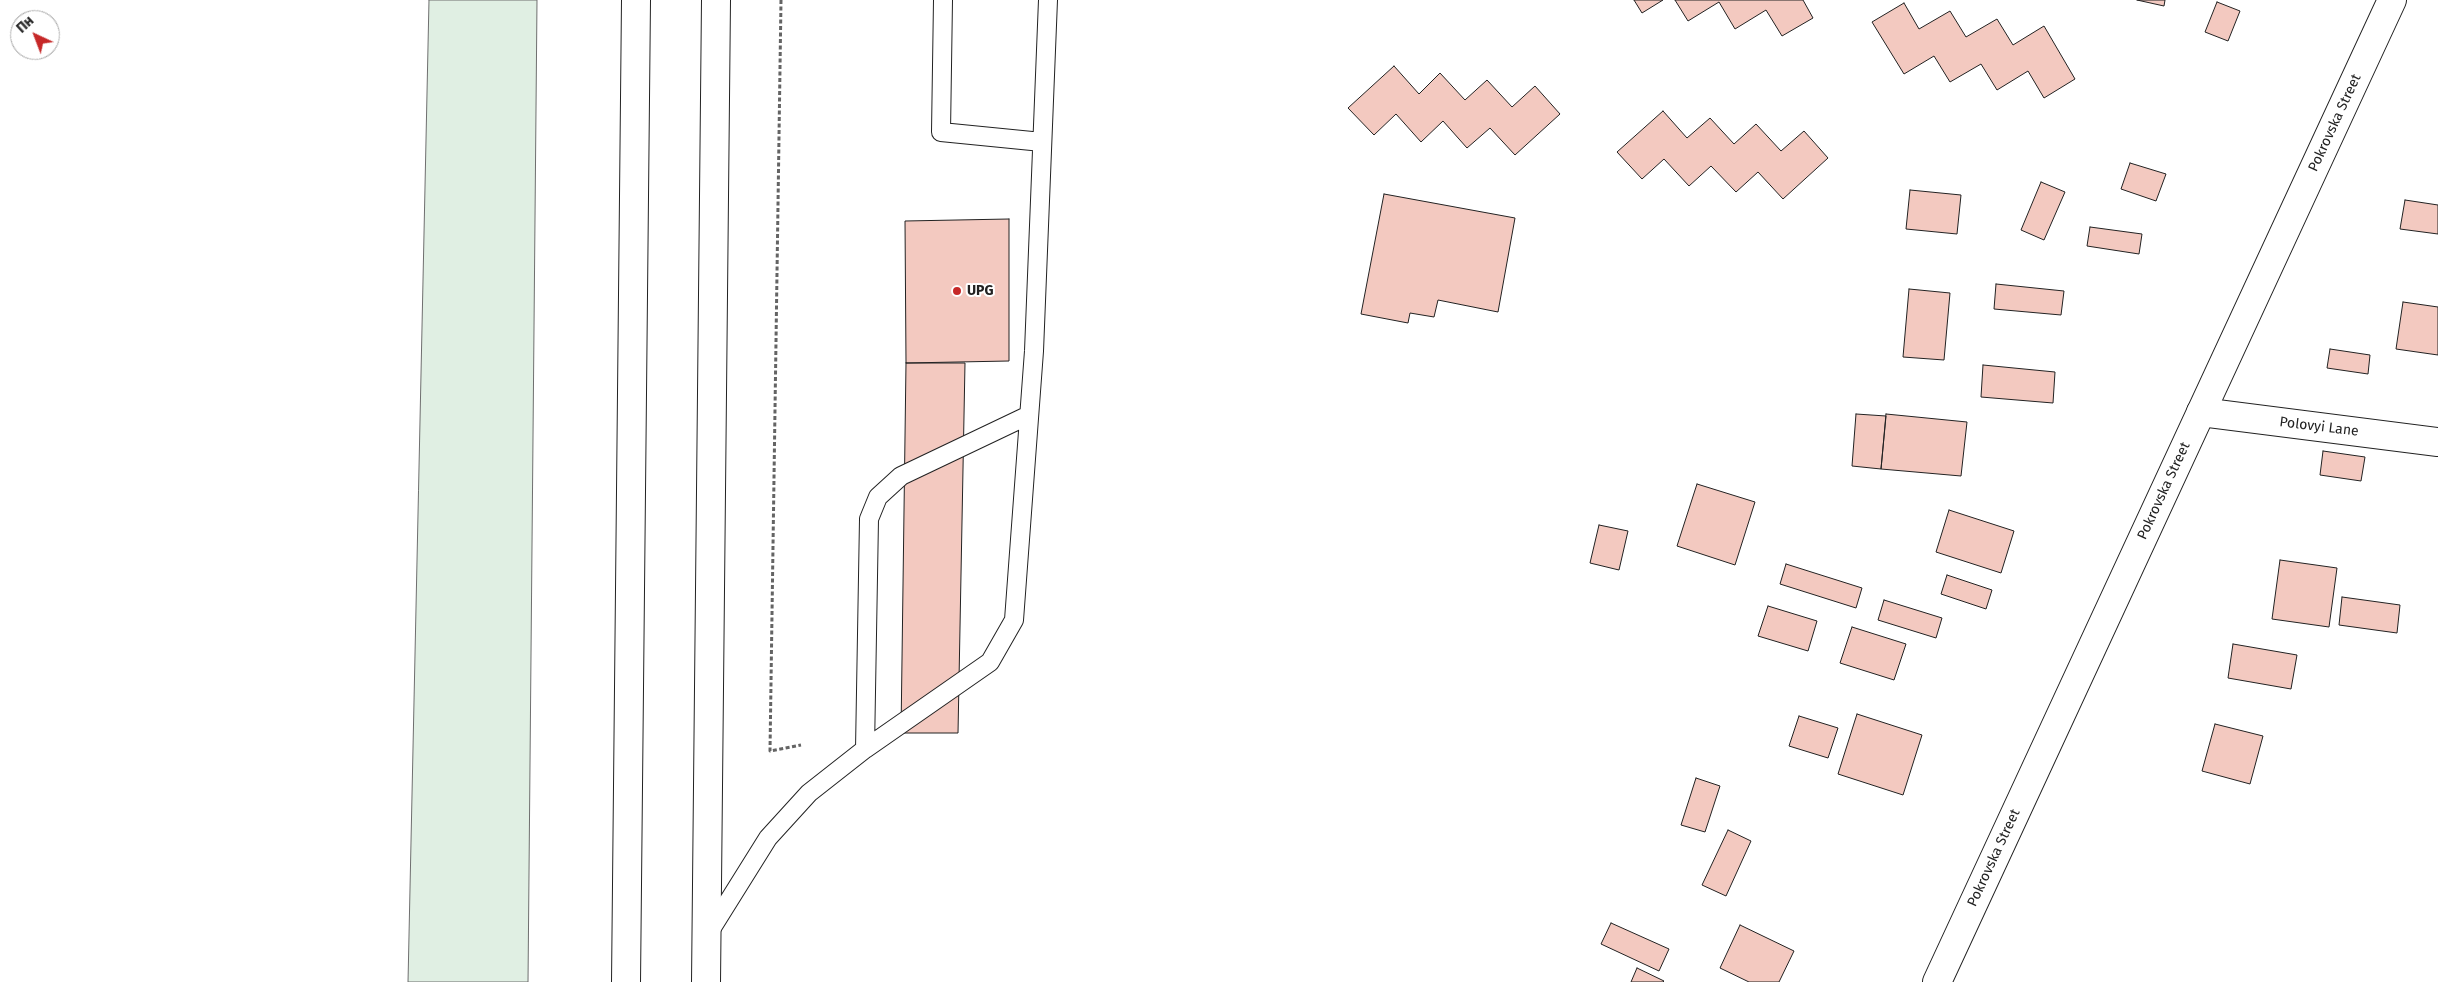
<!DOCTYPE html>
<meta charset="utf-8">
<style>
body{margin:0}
#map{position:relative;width:2438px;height:982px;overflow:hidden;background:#fff;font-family:"Fira Sans",sans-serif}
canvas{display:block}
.north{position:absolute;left:10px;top:10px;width:50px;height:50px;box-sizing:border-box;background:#fff;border:1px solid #a7a7a7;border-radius:50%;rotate:317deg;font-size:14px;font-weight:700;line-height:20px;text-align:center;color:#222}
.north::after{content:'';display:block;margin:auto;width:18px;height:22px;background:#c62828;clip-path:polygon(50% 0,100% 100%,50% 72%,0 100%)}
</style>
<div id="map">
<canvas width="2438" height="982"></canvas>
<div class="north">Пн</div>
</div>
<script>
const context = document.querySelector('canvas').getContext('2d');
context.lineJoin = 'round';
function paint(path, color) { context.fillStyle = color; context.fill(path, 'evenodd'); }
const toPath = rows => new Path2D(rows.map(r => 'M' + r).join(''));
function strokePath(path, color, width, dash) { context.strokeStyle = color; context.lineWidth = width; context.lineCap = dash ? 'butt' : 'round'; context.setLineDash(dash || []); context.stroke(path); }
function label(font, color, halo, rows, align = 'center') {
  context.font = font + ' "Fira Sans",sans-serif'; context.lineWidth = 4; context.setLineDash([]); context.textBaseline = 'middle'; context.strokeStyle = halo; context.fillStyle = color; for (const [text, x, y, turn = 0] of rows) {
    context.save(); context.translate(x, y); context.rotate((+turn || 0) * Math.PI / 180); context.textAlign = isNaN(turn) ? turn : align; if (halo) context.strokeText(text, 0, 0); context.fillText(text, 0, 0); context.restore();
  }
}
const green = toPath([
 [429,0,537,0,528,982,408,982,429,0]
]);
const building = toPath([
 [1634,0,1663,0,1642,13,1634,0],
 [1675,0,1803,0,1813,18,1782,36,1766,10,1735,29,1719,2,1688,21,1675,0],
 [2137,0,2165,0,2164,6,2137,0],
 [2217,2,2240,11,2228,41,2205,32,2217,2],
 [1904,3,1919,29,1950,11,1966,37,1997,19,2013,45,2044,26,2075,79,2044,98,2028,71,1997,90,1981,64,1950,82,1934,56,1904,74,1872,22,1904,3],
 [1394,66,1419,94,1440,73,1465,100,1487,80,1512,107,1535,86,1560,114,1515,155,1490,128,1467,148,1443,121,1421,142,1396,114,1374,135,1348,108,1394,66],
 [1663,111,1687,138,1710,118,1734,144,1756,124,1781,151,1804,131,1828,158,1783,199,1758,172,1736,192,1711,166,1689,186,1664,159,1642,179,1617,152,1663,111],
 [2130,163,2166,174,2156,201,2121,189,2130,163],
 [2041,182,2065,192,2044,240,2021,230,2041,182],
 [1910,190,1961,195,1957,234,1906,229,1910,190],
 [1384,194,1515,218,1498,312,1438,300,1434,317,1410,313,1408,323,1361,314,1384,194],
 [2405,200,2438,205,2438,234,2400,229,2405,200],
 [1009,219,1009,361,906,363,905,221,1009,219],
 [2090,227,2142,234,2139,254,2087,246,2090,227],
 [1996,284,2064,291,2061,315,1994,309,1996,284],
 [1909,289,1950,293,1944,360,1903,357,1909,289],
 [2403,302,2438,307,2438,355,2396,349,2403,302],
 [2330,349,2370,355,2368,374,2327,368,2330,349],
 [906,363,965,363,958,733,901,733,906,363],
 [1983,365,2055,372,2053,403,1981,397,1983,365],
 [1856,414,1886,416,1881,469,1852,466,1856,414],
 [1886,414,1967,422,1961,476,1881,469,1886,414],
 [2323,451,2365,457,2361,481,2320,475,2323,451],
 [1697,484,1755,502,1735,565,1677,546,1697,484],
 [1949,510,2014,531,2001,573,1936,552,1949,510],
 [1599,525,1628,531,1619,570,1590,563,1599,525],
 [2280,560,2337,568,2329,627,2272,619,2280,560],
 [1786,564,1862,588,1856,608,1780,584,1786,564],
 [1947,575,1992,590,1986,609,1941,594,1947,575],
 [2342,597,2400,605,2397,633,2339,625,2342,597],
 [1884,600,1942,618,1936,638,1878,620,1884,600],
 [1768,606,1817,621,1808,651,1758,636,1768,606],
 [1852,627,1906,644,1894,680,1840,663,1852,627],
 [2233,644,2297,655,2291,689,2228,678,2233,644],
 [1857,714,1922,735,1903,795,1838,774,1857,714],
 [1799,716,1838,728,1828,758,1789,746,1799,716],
 [2215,724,2263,736,2250,784,2202,771,2215,724],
 [1696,778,1720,786,1705,832,1681,825,1696,778],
 [1728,830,1751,841,1726,896,1702,885,1728,830],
 [1611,923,1669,949,1659,971,1601,944,1611,923],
 [1740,925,1794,951,1779,982,1749,982,1720,968,1740,925],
 [1637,968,1664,981,1663,982,1631,982,1637,968]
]);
const path = toPath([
 [781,0,770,751,801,745]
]);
const lane = toPath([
 [943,0,941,132,1042,142],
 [865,749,869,519,878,497,901,476,1029,415],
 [708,934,768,838,809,793,865,749,990,662,1014,620,1034,351,1048,0]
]);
const street = toPath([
 [2201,412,2438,442]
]);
const secondary = toPath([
 [1937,982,2392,0]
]);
const highway = toPath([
 [626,982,636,0],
 [706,982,716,0]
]);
const markers = [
 [957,291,5,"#c62828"]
];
const streetNames = [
 ["Pokrovska Street",2335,123,-65],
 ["Polovyi Lane",2319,427,7],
 ["Pokrovska Street",2164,491,-65],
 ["Pokrovska Street",1994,858,-65]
];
const poiNames = [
 ["UPG",967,291]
];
paint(green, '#e0efe3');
strokePath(green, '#6f6f6f', 1);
paint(building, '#f3c9c0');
strokePath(building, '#222', 1);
strokePath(lane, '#222', 20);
strokePath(street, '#222', 30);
strokePath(secondary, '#222', 30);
strokePath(highway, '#222', 30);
strokePath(path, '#646464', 3, [4, 2.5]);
strokePath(lane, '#fff', 18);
strokePath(street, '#fff', 28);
strokePath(secondary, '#fff', 28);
strokePath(highway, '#fff', 28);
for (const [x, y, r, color] of markers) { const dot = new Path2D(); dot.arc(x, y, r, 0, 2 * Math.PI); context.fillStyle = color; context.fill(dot); strokePath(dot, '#fff', 2); }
label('14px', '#222', '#fff', streetNames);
label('bold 14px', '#222', '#fff', poiNames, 'left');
</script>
